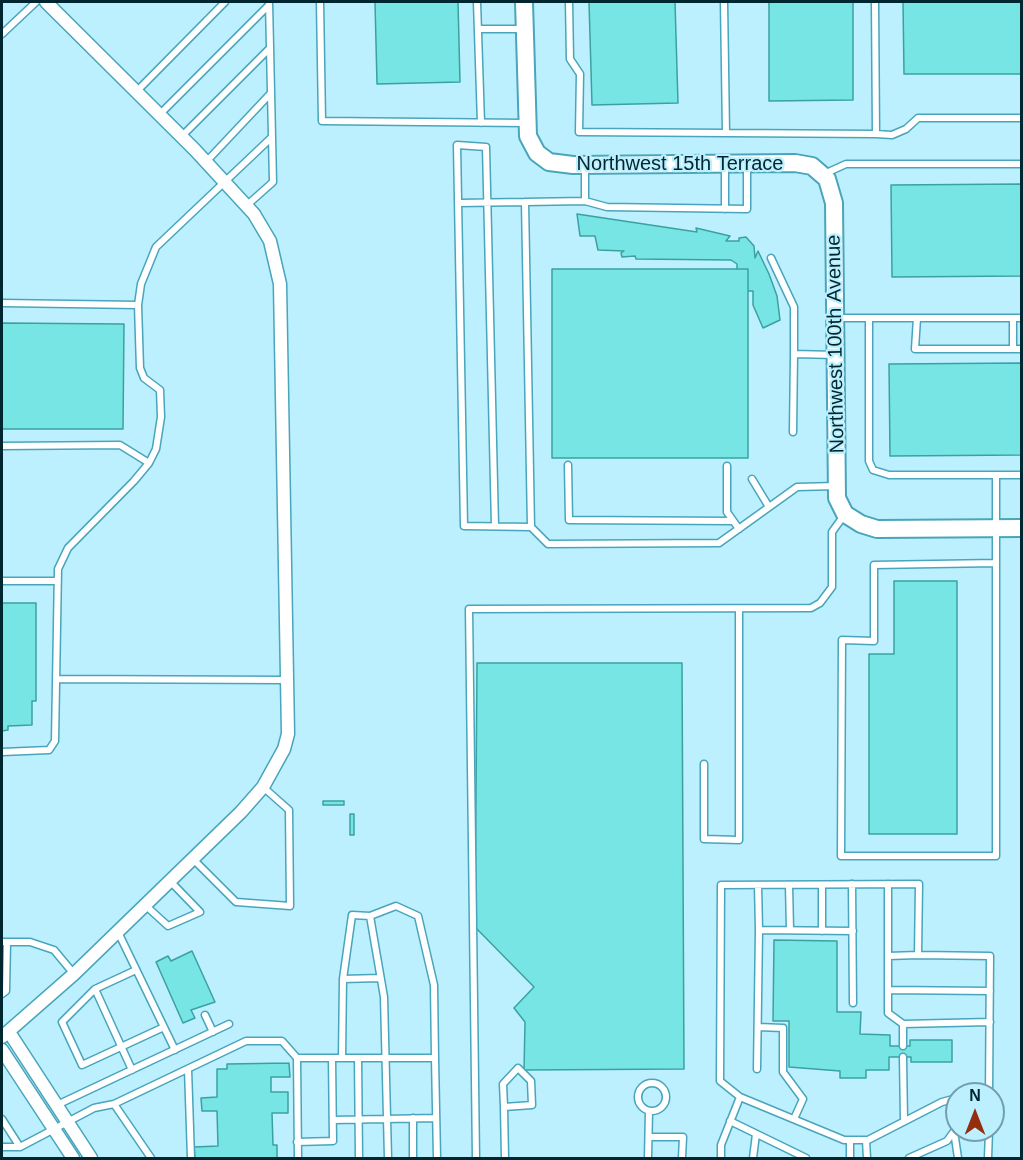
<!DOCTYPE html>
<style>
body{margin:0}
#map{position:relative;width:1023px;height:1160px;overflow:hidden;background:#bdf0fe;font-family:Helvetica,sans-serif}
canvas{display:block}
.frame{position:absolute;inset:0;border:3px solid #002730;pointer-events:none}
.north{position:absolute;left:945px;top:1082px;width:60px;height:60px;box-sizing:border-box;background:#bdf0fe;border:2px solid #71a0ac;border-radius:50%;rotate:0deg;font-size:16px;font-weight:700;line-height:24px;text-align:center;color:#002730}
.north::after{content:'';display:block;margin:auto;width:21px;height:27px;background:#952d0f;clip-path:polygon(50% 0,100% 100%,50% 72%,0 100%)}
</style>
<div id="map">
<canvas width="1023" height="1160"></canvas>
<div class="frame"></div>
<div class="north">N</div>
</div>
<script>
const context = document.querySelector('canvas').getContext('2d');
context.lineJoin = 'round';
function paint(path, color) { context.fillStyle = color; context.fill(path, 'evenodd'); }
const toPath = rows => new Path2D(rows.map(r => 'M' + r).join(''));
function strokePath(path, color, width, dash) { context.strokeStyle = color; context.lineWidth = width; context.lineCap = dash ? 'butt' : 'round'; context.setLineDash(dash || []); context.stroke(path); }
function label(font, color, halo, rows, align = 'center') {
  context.font = font + ' Helvetica,sans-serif'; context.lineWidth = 4.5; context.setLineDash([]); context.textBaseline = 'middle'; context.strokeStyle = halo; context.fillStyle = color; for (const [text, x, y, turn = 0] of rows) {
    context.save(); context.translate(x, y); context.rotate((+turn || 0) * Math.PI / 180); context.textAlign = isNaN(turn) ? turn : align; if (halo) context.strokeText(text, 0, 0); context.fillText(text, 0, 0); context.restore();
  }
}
const building = toPath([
 [375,2,458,2,460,82,377,84,375,2],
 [589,2,675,2,678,103,592,105,589,2],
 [769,2,853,2,853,100,769,101,769,2],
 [903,2,1022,2,1022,74,904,74,903,2],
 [1022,184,1022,276,892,277,891,185,1022,184],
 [577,214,697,232,696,228,730,236,726,241,739,241,739,238,746,237,754,246,755,258,758,251,769,274,777,296,780,320,763,328,753,305,753,291,748,291,748,269,737,269,737,264,731,260,636,259,635,256,622,257,621,253,624,251,598,250,595,236,580,236,577,214],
 [552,269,748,269,748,458,552,458,552,269],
 [2,323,124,324,123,429,2,429,2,323],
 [1022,363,1022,455,890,456,889,364,1022,363],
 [894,581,957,581,957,834,869,834,869,654,894,654,894,581],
 [2,603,36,603,36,701,32,701,32,725,8,726,8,730,2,731,2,603],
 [477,663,682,663,684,1069,524,1070,525,1022,514,1008,534,987,475,927,477,663],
 [323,801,344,801,344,805,323,805,323,801],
 [350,814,354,814,354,835,350,835,350,814],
 [774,940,837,941,837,1012,861,1012,860,1034,890,1035,890,1046,910,1046,910,1040,952,1040,952,1062,911,1062,911,1057,889,1057,889,1070,866,1070,866,1078,840,1078,840,1071,789,1067,789,1021,773,1021,774,940],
 [192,951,215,1002,191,1010,195,1018,183,1023,156,962,168,956,171,961,192,951],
 [289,1063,290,1077,271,1077,271,1092,288,1092,288,1113,272,1113,273,1145,277,1145,277,1158,195,1158,194,1147,218,1146,217,1111,202,1111,201,1098,217,1097,217,1069,227,1069,227,1064,289,1063]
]);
const lane = toPath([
 [320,2,322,121,526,123],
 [477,2,481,123],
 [569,2,570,59,580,74,579,132,876,134,875,2],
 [724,2,726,133],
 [478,29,522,29],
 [2,34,36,2],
 [137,91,225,2],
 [160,114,269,5],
 [876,134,892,135,906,129,918,118,1022,118],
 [182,136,270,48],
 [206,162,271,93],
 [725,164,725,209],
 [824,174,846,164,1022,164],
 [585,201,607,207,747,209,747,165],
 [458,203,525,202],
 [246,206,273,182,269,2],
 [771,258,794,307,794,354,835,355],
 [2,303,138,305],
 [836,318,1022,318],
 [869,318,869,461,873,470,889,475,1022,475],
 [917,318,915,349,1022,349],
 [1013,349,1013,318],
 [793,432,794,354],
 [2,446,120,445,149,463],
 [568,465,569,520,733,521],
 [727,466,727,512,739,529],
 [996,475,996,856,841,856,842,640,874,641,874,565,996,563],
 [752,479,769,507],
 [495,526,486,147,457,145,464,526,531,527,548,544,719,543,797,487,836,486],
 [531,527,525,202,585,201,585,166],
 [2,581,57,581],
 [56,679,287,680],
 [2,752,49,750,55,741,58,569,68,548,134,481,149,463,156,449,161,417,160,390,144,378,140,368,138,305,141,284,156,247,272,137],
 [704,764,704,839,739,840,739,609],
 [193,859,236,902,290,906,289,810,263,787],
 [852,884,853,1003],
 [888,884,888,990],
 [758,885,759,930,853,931],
 [789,885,790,930],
 [822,885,822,931],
 [145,905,168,926,200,912,170,881],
 [370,916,396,906,418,916,434,985,435,1058],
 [118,932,175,1050],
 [2,942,30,942,54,950,74,974],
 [888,956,918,955],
 [136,970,95,989,62,1022,82,1065,164,1027],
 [380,978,343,979,352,915,370,916,384,997,388,1158],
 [95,989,132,1070],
 [2,994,6,991,7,942],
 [205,1015,213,1032],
 [903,1024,888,1013,888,990,990,991],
 [758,1027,783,1028,783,1072,803,1099,794,1119],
 [903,1046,903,1024,990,1022],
 [903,1057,904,1121],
 [297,1058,435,1058,437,1158],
 [342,1058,343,979],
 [358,1058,359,1158],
 [188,1069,191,1158],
 [757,1069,759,930],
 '638 1097a14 14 0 1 1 28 0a14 14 0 1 1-28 0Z',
 [971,1094,989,1089],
 [740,1097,844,1140,868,1140,942,1102,957,1098],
 [952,1099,957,1109],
 [114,1104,151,1158],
 [57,1105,229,1024],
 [504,1107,532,1105,531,1081,518,1068,503,1084,504,1107,505,1158],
 [413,1118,413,1158],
 [2,1119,20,1147],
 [333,1120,436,1118],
 [730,1121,806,1158],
 [954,1131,958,1158],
 [649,1137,683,1137,682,1158],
 [866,1140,867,1158],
 [297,1142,333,1141,332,1058],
 [2,1147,20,1147,94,1108,114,1104,246,1041,282,1041,297,1058,298,1158],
 [476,1158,469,609,811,608,820,603,832,587,832,532,845,514],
 [648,1158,649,1111],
 [721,1158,721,1145,740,1097,720,1081,721,885,919,884,918,955,990,956,989,1094],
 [753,1158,756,1134],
 [850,1158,850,1140],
 [909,1158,947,1141,957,1127],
 [988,1158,989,1130]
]);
const street = toPath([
 [9,1032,91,1158],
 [2,1037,74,974,241,812,263,787,284,749,288,734,280,284,270,241,254,214,195,150,46,2],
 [2,1050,73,1158]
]);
const secondary = toPath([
 [524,2,528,136,537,153,549,162,573,165,795,163,812,166,827,179,834,203,837,498,845,514,861,524,877,529,1022,528]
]);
const streetNames = [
 ["Northwest 15th Terrace",680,164],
 ["Northwest 100th Avenue",836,344,-91]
];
paint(building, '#78e5e5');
strokePath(building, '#3aa1a2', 1.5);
strokePath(lane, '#48a5bb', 9);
strokePath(street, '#48a5bb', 15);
strokePath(secondary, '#48a5bb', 20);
strokePath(lane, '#fff', 6);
strokePath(street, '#fff', 12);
strokePath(secondary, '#fff', 16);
label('20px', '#002730', '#bdf0fe', streetNames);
</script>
